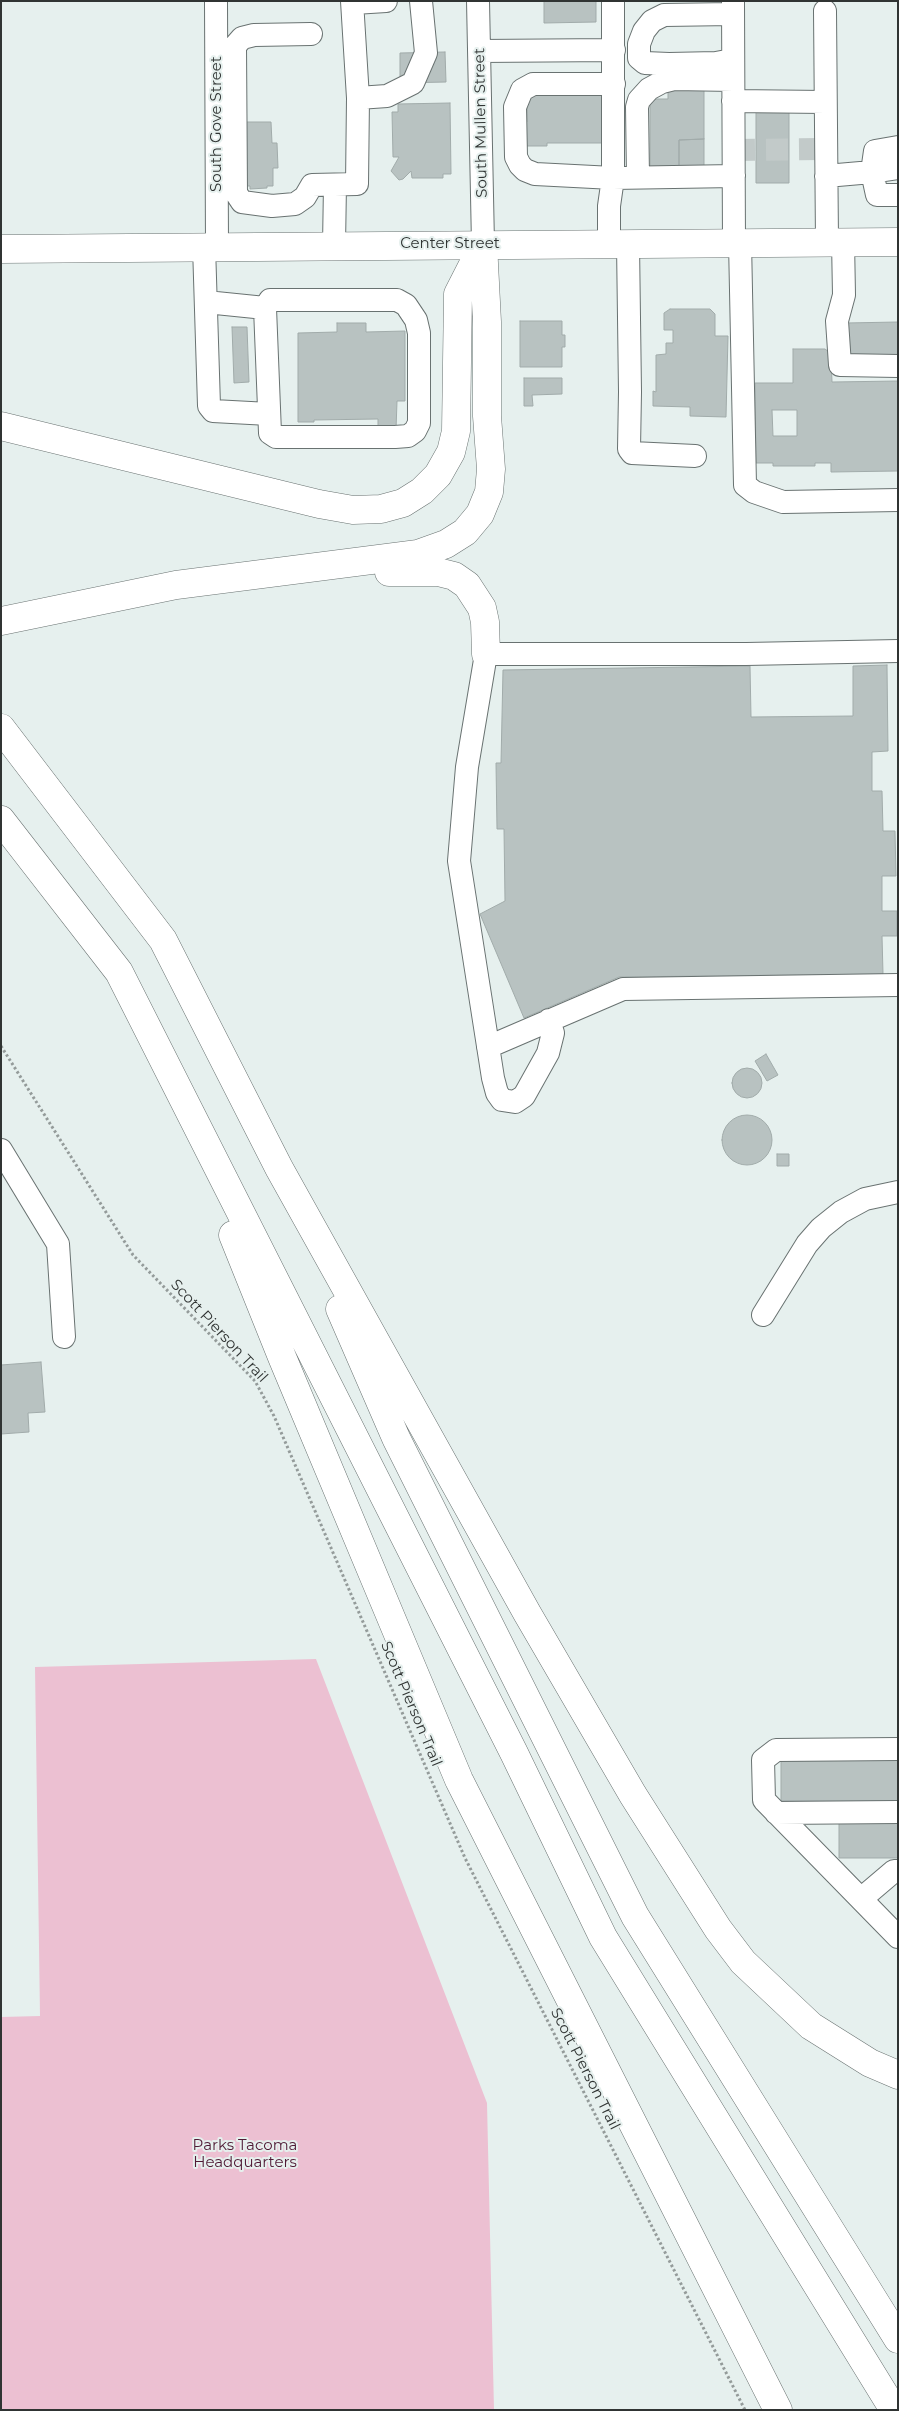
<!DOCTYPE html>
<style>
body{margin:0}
#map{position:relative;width:899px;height:2411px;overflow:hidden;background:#e6f0ee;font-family:Montserrat,sans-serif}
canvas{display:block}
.frame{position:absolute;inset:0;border:2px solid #303433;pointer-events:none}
</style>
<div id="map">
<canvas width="899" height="2411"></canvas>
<div class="frame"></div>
</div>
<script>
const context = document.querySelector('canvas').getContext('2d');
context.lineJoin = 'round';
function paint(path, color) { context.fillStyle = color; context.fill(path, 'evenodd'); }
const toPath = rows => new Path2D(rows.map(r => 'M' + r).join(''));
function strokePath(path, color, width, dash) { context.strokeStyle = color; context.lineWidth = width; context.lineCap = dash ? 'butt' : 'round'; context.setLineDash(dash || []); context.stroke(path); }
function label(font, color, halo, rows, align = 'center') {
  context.font = font + ' Montserrat,sans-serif'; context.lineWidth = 4; context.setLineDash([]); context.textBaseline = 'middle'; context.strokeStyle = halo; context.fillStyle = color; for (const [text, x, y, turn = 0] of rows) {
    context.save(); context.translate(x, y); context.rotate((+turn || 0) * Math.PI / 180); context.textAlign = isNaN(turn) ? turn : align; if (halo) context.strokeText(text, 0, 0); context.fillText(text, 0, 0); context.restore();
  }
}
const green = toPath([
 [316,1659,487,2103,494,2410,1,2410,1,2017,40,2016,35,1667]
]);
const building = toPath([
 [544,1,596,1,596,22,544,23,544,1],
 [445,52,446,82,400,83,400,53,445,52],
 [668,84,704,84,704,139,679,140,679,167,650,167,650,103,656,99,668,99,668,84],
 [534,91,602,91,602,143,547,143,547,146,523,146,523,122,527,122,527,98,534,91],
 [450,103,451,174,443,174,443,178,412,178,411,171,403,179,399,180,391,171,399,157,393,157,392,112,398,112,398,104,450,103],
 [756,111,789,111,789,183,756,183,756,111],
 [244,122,271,122,272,143,277,143,278,168,273,168,273,186,267,186,267,188,250,189,250,186,243,186,244,122],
 [704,139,704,166,679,167,679,140,704,139],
 [670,309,710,309,715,314,715,336,728,336,726,417,690,416,690,407,653,406,653,391,656,392,656,355,666,354,666,343,673,343,673,330,664,330,664,313,670,309],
 [520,321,562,321,562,335,565,335,565,347,562,347,562,367,520,367,520,321],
 [898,322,898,359,847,359,846,323,898,322],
 [337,323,366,323,366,332,405,331,405,401,397,401,396,430,378,430,378,419,314,420,314,422,298,422,298,333,337,332,337,323],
 [232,327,247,327,249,382,234,383,232,327],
 [793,349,825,349,829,352,831,356,832,382,898,381,898,471,831,472,831,463,815,463,815,466,773,466,773,463,756,463,755,383,793,383,793,349],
 [772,410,797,410,797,436,773,436,772,410],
 [524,378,562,378,562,394,532,395,533,406,524,406,524,378],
 [887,665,888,751,872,752,872,791,882,791,883,831,895,831,896,876,882,876,882,911,897,911,897,936,882,936,883,974,619,977,524,1018,480,914,505,901,504,829,497,829,496,763,501,763,503,670,750,666,751,717,853,716,853,666,887,665],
 [766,1054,778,1075,767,1081,755,1061,766,1054],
 '732 1083a15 15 0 1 1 30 0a15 15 0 1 1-30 0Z',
 '722 1140a25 25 0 1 1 50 0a25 25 0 1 1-50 0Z',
 [777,1154,789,1154,789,1166,777,1166,777,1154],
 [41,1362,45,1412,28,1413,29,1432,1,1434,1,1365,41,1362],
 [898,1757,898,1801,781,1801,781,1758,898,1757],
 [898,1819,898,1858,839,1858,839,1820,898,1819]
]);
const minorTunnel = toPath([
 [733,150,826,149]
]);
const path = toPath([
 [1,1046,133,1255,255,1381,274,1416,465,1858,745,2410]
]);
const minor = toPath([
 [216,1,217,246],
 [478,1,483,244],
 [733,1,734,242],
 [354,3,386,1],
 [825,11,827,241],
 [732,14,664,15,652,21,644,31,639,44,639,58,645,63,669,64,716,63,732,60],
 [311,34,254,35,242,38,235,46,236,193,242,202,272,206,295,204,305,197,312,185,357,184,358,98,352,1],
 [479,51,614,50],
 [614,84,533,84,522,90,515,107,516,157,520,165,525,170,535,174,613,178,734,176],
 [358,98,387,96,413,83,426,53,421,1],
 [733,101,825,102],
 [898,168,872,172,877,195,898,195],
 [826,176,872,172,875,151,898,147],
 [638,177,637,107,639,100,649,89,662,82,674,79,733,80],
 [843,241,844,295,837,321,840,365,898,366],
 [740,242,745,485,754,492,783,502,898,500],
 [609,244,609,206,613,178,613,1],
 [628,244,630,392,629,449,632,453,695,456],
 [334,245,335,185],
 [204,246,209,406,213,411,269,414],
 [270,300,397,300,406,305,416,320,419,333,419,423,415,431,408,436,395,437,276,437,270,433,265,308,270,300],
 [206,302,265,308],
 [549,1020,553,1033,548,1053,524,1096,515,1102,502,1100,497,1093,493,1078,459,861,467,767,486,654,746,654,898,651],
 [488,1047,623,989,898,985],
 [1,1150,58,1244,64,1337],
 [763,1315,807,1244,821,1228,841,1212,865,1199,898,1192],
 [898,1749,776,1750,763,1760,764,1800,898,1937],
 [776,1813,898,1812],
 [861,1899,894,1871,898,1871]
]);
const major = toPath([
 [1,249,898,242]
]);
const highway = toPath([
 [1,426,319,504,353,510,381,509,403,503,422,491,438,475,451,452,456,431,458,294,483,245],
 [389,572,438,572,454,576,467,585,482,608,485,622,486,654],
 [1,621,176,585,418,554,446,544,465,532,480,514,489,492,491,469,487,416,487,322,483,244],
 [1,728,163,940,279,1168,527,1613,633,1795,718,1929,743,1962,811,2026,870,2063,898,2075],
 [1,820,119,972,514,1753,603,1937,894,2410],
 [233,1235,282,1357,459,1780,778,2410],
 [340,1309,396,1438,635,1916,898,2339]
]);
const streetNames = [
 ["South Mullen Street",481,123,-91],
 ["South Gove Street",217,124,-90],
 ["Center Street",450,244],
 ["Scott Pierson Trail",219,1331,47],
 ["Scott Pierson Trail",411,1704,67],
 ["Scott Pierson Trail",585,2069,63]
];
const parkNames = [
 ["Parks Tacoma",245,2146],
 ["Headquarters",245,2163]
];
paint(green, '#ecc0d2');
paint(building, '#b8c2c1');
strokePath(building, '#a1abaa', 1);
strokePath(minorTunnel, '#c2cac9', 22, [22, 11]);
strokePath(minor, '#697271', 24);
strokePath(major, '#697271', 29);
strokePath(highway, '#697271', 29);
strokePath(path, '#949b9a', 3, [2.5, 2.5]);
strokePath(minor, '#fff', 22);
strokePath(major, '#fff', 28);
strokePath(highway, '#fff', 28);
label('15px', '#303433', '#e6f0ee', streetNames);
label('15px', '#501a35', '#e6f0ee', parkNames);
</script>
